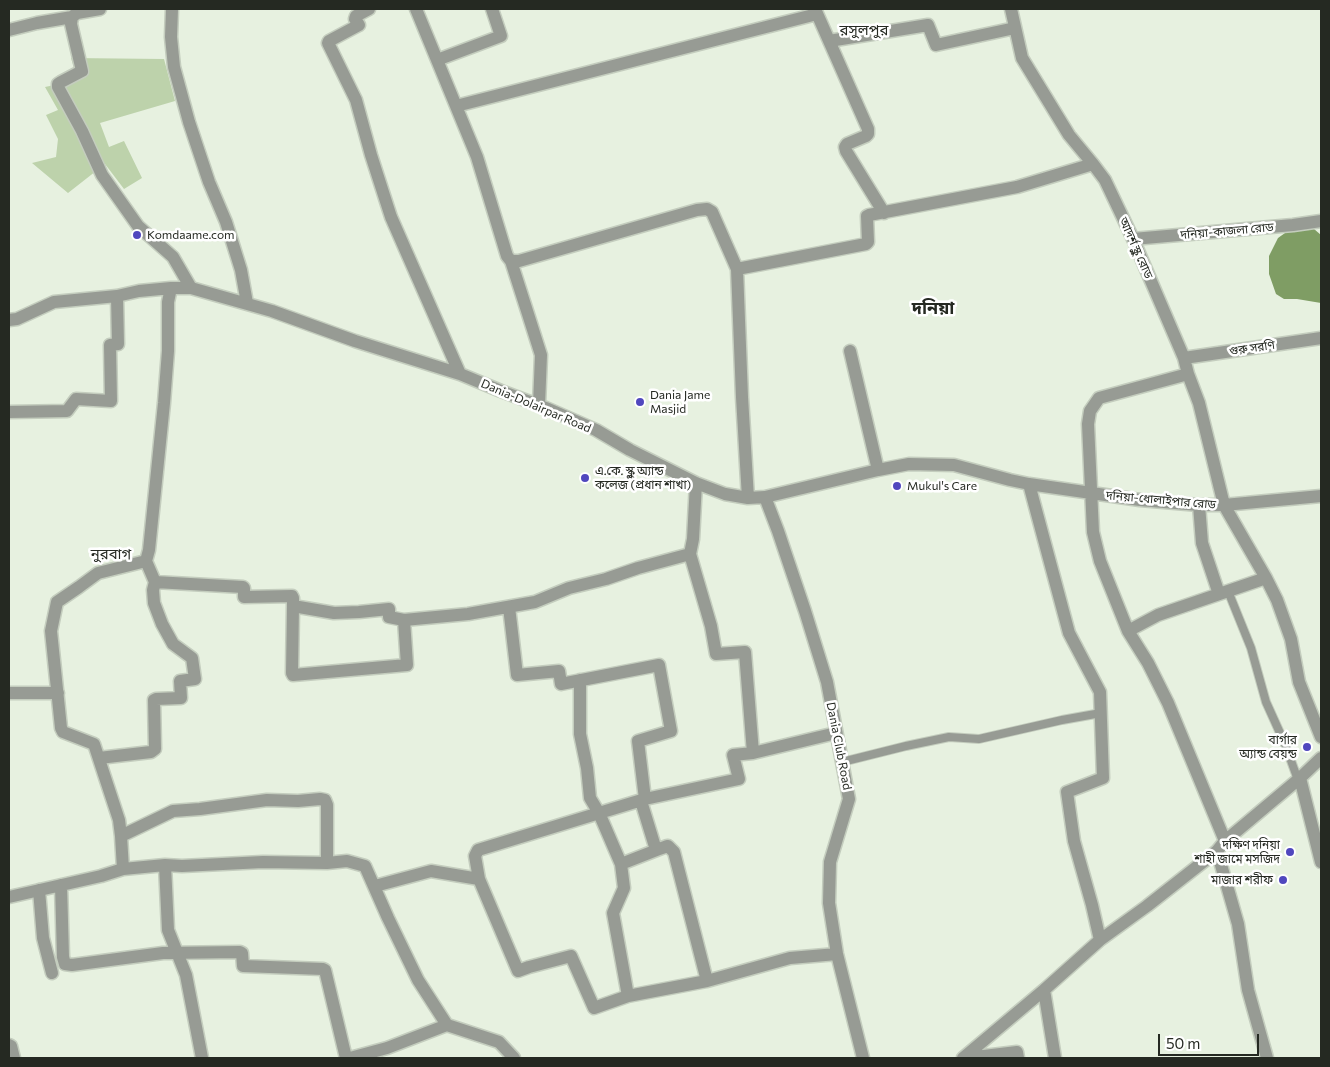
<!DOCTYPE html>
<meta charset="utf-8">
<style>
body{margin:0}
#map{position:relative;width:1330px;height:1067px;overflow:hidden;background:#e7f1e0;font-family:Commissioner,sans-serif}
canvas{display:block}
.frame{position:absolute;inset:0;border:10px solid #252922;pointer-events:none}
.scale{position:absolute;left:1158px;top:1034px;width:101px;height:22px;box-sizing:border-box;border:2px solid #252922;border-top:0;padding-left:6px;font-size:15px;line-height:18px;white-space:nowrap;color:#252922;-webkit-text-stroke:4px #fff;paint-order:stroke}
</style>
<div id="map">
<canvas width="1330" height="1067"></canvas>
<div class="frame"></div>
<div class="scale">50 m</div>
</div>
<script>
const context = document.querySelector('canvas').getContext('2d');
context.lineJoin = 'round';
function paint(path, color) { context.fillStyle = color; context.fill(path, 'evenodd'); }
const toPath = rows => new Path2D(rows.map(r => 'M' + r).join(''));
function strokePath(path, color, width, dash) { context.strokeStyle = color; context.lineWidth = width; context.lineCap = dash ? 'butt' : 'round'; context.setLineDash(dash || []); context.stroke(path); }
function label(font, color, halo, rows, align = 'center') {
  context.font = font + ' Commissioner,"Noto Sans Bengali",sans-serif'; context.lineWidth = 5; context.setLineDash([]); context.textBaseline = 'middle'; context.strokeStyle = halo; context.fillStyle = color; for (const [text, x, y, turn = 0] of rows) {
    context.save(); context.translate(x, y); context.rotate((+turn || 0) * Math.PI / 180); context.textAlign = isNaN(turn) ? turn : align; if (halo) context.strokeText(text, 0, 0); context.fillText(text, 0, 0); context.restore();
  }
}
const green = toPath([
 [71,58,164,59,175,101,100,123,109,147,124,141,142,178,124,189,105,164,68,193,32,163,56,157,58,139,46,115,58,110,45,87,78,80]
]);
const water = toPath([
 [1306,228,1314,229,1321,235,1321,303,1297,299,1284,299,1276,294,1269,274,1269,256,1278,238,1285,233,1298,229]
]);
const lane = toPath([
 [1228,591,1251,648,1266,702,1285,744,1298,780],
 [842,762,906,746,949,737,979,739,1062,720,1101,713]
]);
const street = toPath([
 [100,9,77,13,72,17,71,24,82,71,61,82,58,84,58,87,82,131,102,175,138,226,173,257,191,288],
 [172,9,171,37,174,67,189,122,209,182,226,222,241,270,247,303],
 [369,9,356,16,355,19,359,25,329,41,328,43,356,100,371,155,391,217,460,374],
 [416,9,477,157,507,256,511,261,528,314,541,355,539,405],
 [815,9,868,129,868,134,866,136,847,144,845,147,846,151,884,213],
 [1011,9,1022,58,1069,135,1093,164,1105,180,1133,239,1184,358,1188,374,1199,403,1224,505,1266,578,1158,615,1128,631],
 [9,30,37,23,72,17],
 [829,41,928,25,936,45,1015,28],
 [437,60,501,36,492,9],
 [456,106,817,14],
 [1133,239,1293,225,1321,221],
 [511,261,519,261,697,210,707,209,712,212,737,269,742,397,748,498],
 [737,269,866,244,868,242,867,216,869,215,1017,187,1093,164],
 [9,320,17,319,54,302,117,296,139,291,171,288,191,288,272,311,355,341,460,374,501,391,546,408,596,430,630,450,696,483,725,494,748,498,765,497,878,470,909,464,954,465,1010,480,1029,484,1140,500,1199,505,1224,505,1321,496],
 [850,351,878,470],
 [1184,358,1321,338],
 [1188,374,1099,398,1090,411,1088,424,1093,532,1100,561,1128,631,1148,663,1168,703,1225,841],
 [9,412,67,411,76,399,111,401,110,345,118,344,117,296],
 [696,483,693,539,690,554,711,626,716,654,745,652,753,753],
 [1029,484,1069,633,1100,692,1103,778,1067,792,1074,841,1092,905,1100,940],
 [765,497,778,531,805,611,827,682,849,799,830,862,829,903,837,954,863,1058],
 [1199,505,1202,543,1219,594],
 [1266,578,1277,600,1291,639,1299,682,1321,737],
 [155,582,243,587,244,588,244,597,292,596,293,598,293,606,334,613,359,612,389,609,389,617,404,620,468,614,535,602,569,588,606,579,638,568,690,554],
 [293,606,292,673,293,675,407,665,404,620],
 [509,607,517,675,559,671,561,684,659,665,671,731,638,741,645,799,739,779,733,755,753,753,836,733],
 [580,680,580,734,587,768,590,798,599,813,621,864,667,846],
 [9,693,58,693],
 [99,758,151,752,155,749,154,700,156,699,181,698,180,681,195,679,192,658,173,644,162,624,154,603,153,590,155,582,146,561],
 [1300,778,1321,862],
 [641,801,656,850,668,846,674,852,707,981],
 [121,836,173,811,200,809,267,800,298,801,320,799,325,800,327,805,327,863],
 [1217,851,1238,924,1248,990,1267,1058],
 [621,864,624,888,613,913,628,996],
 [165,865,168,930,186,975,202,1058],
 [123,869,165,865,182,866,263,862,327,863,347,861,365,866,388,918,418,980,447,1025,499,1042,514,1058],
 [479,879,475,856,478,850,645,799],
 [61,885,63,957,65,964,72,965,163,953,240,952,242,953,243,966,323,969,325,970,346,1058],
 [375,886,431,871,479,879,518,971,529,967,571,956,594,1008,628,996,707,981,790,958,837,954],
 [39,890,43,938,52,973],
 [9,897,101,876,123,869,121,836,119,820,94,744,63,732,61,728,51,631,57,602,79,587,98,573,146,561,149,550,164,403,168,351,168,302,171,288],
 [1044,990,1055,1058],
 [9,1045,11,1046,14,1058],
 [350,1058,387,1048,447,1025],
 [963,1058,1044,990,1100,940,1147,906,1217,851,1225,841,1300,778,1321,758],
 [967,1058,1017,1052,1018,1058]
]);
const markers = [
 [137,235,5,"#5047be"],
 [640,402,5,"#5047be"],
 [585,478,5,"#5047be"],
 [897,486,5,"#5047be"],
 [1307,747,5,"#5047be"],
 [1290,852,5,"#5047be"],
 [1283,880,5,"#5047be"]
];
const streetNames = [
 ["দনিয়া-কাজলা রোড",1227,231,-5],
 ["আদর্শ স্কুল রোড",1136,248,66],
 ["গুরু সরণি",1252,348,-8],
 ["Dania-Dolairpar Road",536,406,23],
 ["দনিয়া-ধোলাইপার রোড",1161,500,5],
 ["Dania Club Road",839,746,79]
];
const poiNames = [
 ["Komdaame.com",147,235],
 ["Dania Jame",650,395],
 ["Masjid",650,409],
 ["এ.কে. স্কুল অ্যান্ড",595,471],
 ["কলেজ (প্রধান শাখা)",595,485],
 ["Mukul's Care",907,486],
 ["বার্গার",1297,740,"right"],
 ["অ্যান্ড বেয়ন্ড",1297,754,"right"],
 ["দক্ষিণ দনিয়া",1280,845,"right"],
 ["শাহী জামে মসজিদ",1280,859,"right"],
 ["মাজার শরীফ",1273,880,"right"]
];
const quarterNames = [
 ["রসুলপুর",864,30],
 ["নুরবাগ",111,554]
];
const districtNames = [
 ["দনিয়া",933,308]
];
paint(green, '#bdd2ab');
paint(water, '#7f9d64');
strokePath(lane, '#c4cdbe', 10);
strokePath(street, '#c4cdbe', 15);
strokePath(lane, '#979b94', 8);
strokePath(street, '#979b94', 12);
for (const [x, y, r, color] of markers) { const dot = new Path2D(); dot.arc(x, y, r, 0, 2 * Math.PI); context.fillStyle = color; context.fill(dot); strokePath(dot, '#fff', 2); }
label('12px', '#252922', '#fff', streetNames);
label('12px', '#252922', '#fff', poiNames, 'left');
label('15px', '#252922', '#fff', quarterNames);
label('bold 18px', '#252922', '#fff', districtNames);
</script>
